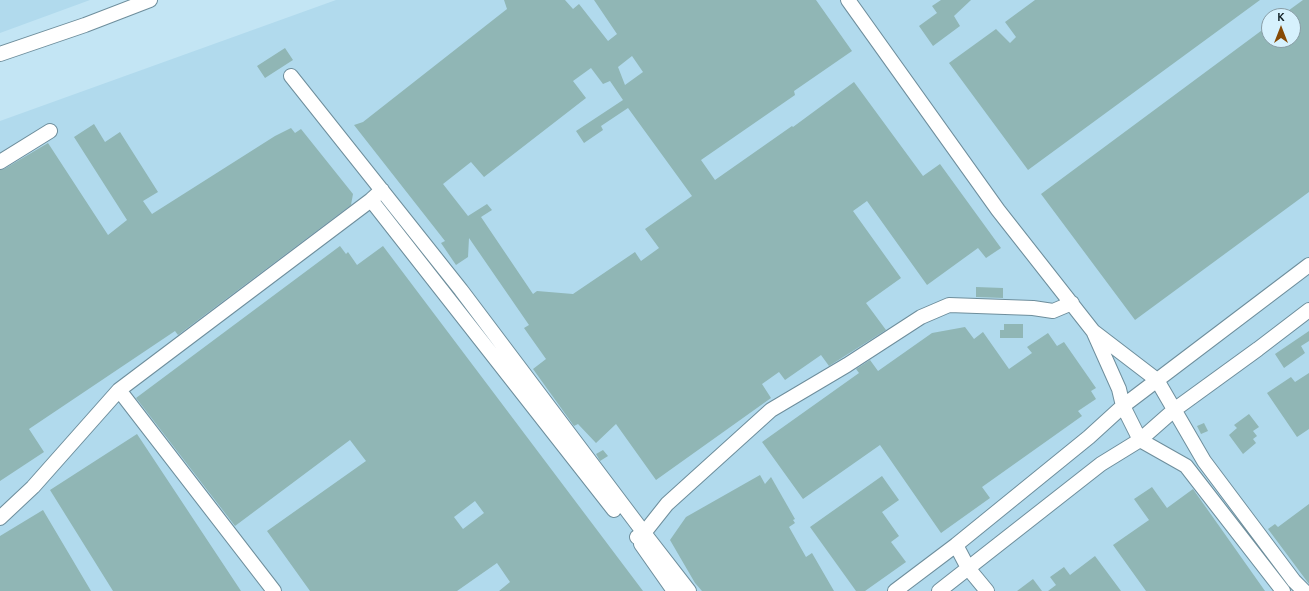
<!DOCTYPE html>
<style>
body{margin:0}
#map{position:relative;width:1309px;height:591px;overflow:hidden;background:#c3e5f4;font-family:Ubuntu,sans-serif}
canvas{display:block}
.north{position:absolute;left:1261px;top:8px;width:40px;height:40px;box-sizing:border-box;background:#d6f1fd;border:1px solid #889da6;border-radius:50%;rotate:0deg;font-size:11px;font-weight:700;line-height:16px;text-align:center;color:#121f24}
.north::after{content:'';display:block;margin:auto;width:14px;height:18px;background:#864a06;clip-path:polygon(50% 0,100% 100%,50% 72%,0 100%)}
</style>
<div id="map">
<canvas width="1309" height="591"></canvas>
<div class="north">K</div>
</div>
<script>
const context = document.querySelector('canvas').getContext('2d');
context.lineJoin = 'round';
function paint(path, color) { context.fillStyle = color; context.fill(path, 'evenodd'); }
const toPath = rows => new Path2D(rows.map(r => 'M' + r).join(''));
function strokePath(path, color, width, dash) { context.strokeStyle = color; context.lineWidth = width; context.lineCap = dash ? 'butt' : 'round'; context.setLineDash(dash || []); context.stroke(path); }
const built = toPath([
 [0,0,90,0,0,33],
 [336,0,1309,0,1309,591,0,591,0,121],
 [1269,16,1293,16,1293,40,1269,40]
]);
const building = toPath([
 [504,0,565,0,573,9,579,4,608,41,617,34,594,0,816,0,852,51,794,91,795,95,701,160,715,180,792,126,793,127,854,82,923,176,940,164,1001,248,986,258,978,248,927,285,867,201,853,211,901,278,866,303,886,330,829,366,821,355,785,380,779,372,762,384,771,398,656,480,616,424,596,443,578,424,574,426,533,369,546,359,524,328,529,325,469,238,468,257,456,265,441,243,445,241,354,125,363,122,507,9],
 [632,56,643,72,625,85,618,67],
 [591,68,603,84,610,81,623,100,576,131,584,143,603,130,601,126,628,108,692,196,645,229,659,248,641,261,635,252,573,294,537,291,533,294,481,217,492,210,487,204,468,216,443,184,471,162,484,177,586,98,573,81],
 [941,0,971,0,954,16,960,26,933,46,919,26,937,13,932,6],
 [1035,0,1260,0,1028,170,949,63,996,29,1010,43,1016,37,1005,22],
 [1303,0,1309,0,1309,192,1135,320,1041,194,1269,25,1269,40,1293,40,1293,16,1281,16],
 [285,48,293,60,265,78,257,66],
 [94,124,105,142,120,132,158,192,143,201,152,214,275,136,291,128,295,133,301,129,353,194,351,205,178,335,175,331,29,429,44,452,0,481,0,170,4,169,48,143,108,235,127,220,74,137],
 [340,246,346,254,348,252,357,265,383,246,643,591,499,591,510,582,497,563,457,591,310,591,267,531,366,461,350,440,235,526,136,398],
 [475,501,484,513,463,529,454,517],
 [976,287,1003,288,1003,298,976,297],
 [1004,324,1023,324,1023,338,1000,338,1000,330,1004,330],
 [965,327,974,339,983,332,1009,369,1032,353,1027,347,1048,333,1057,346,1064,342,1096,388,1091,391,1096,399,1078,411,1082,416,982,487,990,498,941,533,880,445,803,499,762,442,859,373,856,369,870,360,878,371,932,333],
 [1309,331,1309,341,1301,346,1305,353,1284,368,1275,354],
 [1309,373,1309,429,1297,437,1267,393,1291,377,1295,382],
 [1249,414,1259,427,1253,431,1257,436,1253,439,1256,443,1243,454,1229,435,1237,428,1234,425],
 [1204,423,1208,431,1201,434,1197,426],
 [137,434,241,591,113,591,50,490],
 [603,450,608,456,600,461,596,454],
 [760,475,765,484,771,477,795,519,793,520,795,523,789,527,806,557,812,553,834,591,702,591,695,583,670,540,686,517],
 [882,476,899,500,882,512,899,536,891,542,906,562,865,591,856,591,810,527],
 [1152,487,1167,508,1193,489,1265,591,1146,591,1113,545,1149,520,1134,499],
 [1309,504,1309,584,1268,529,1275,524,1278,527],
 [43,510,91,591,0,591,0,536],
 [1095,556,1121,591,1048,591,1056,585,1050,577,1064,567,1070,575],
 [1033,579,1042,591,1017,591]
]);
const minor = toPath([
 [848,0,998,210,1093,331,1157,380,1204,461,1294,581,1304,591],
 [0,54,85,25,150,0],
 [291,76,461,290,644,533,689,591],
 [0,162,50,131],
 [371,200,614,510],
 [1094,333,1119,389,1123,406,1140,440,1186,466,1283,591],
 [119,390,274,591],
 [0,518,33,487,119,390,371,200,382,190],
 [637,537,644,533,667,504,771,410,847,365,921,317,949,305,1033,308,1053,311,1072,303],
 [641,544,674,591],
 [956,545,968,568,987,591],
 [895,591,956,545,1089,437,1123,406,1309,265],
 [939,591,1101,464,1140,440,1174,410,1258,349,1309,310]
]);
paint(built, '#b1daed');
paint(building, '#90b6b5');
strokePath(minor, '#6e8e9c', 16);
strokePath(minor, '#fff', 14);
</script>
